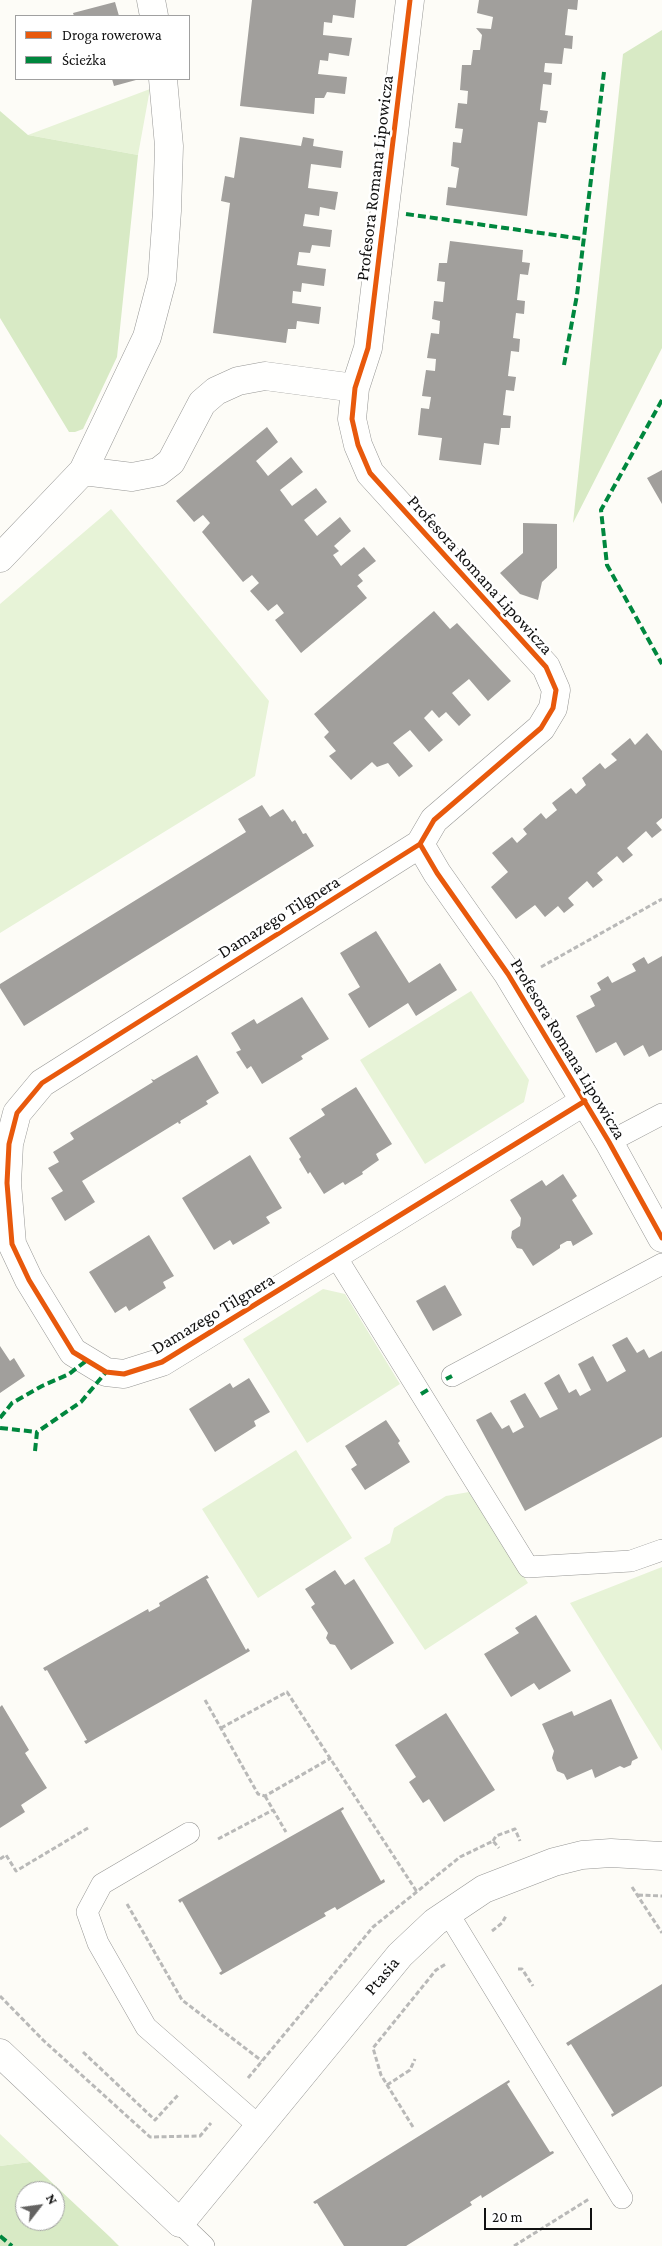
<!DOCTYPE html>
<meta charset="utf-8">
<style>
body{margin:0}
#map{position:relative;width:662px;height:2246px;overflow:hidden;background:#fdfcf7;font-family:"Crimson Pro",serif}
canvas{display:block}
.legend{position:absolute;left:15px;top:15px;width:175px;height:65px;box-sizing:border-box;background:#fff;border:1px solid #a0a0a0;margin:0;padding:6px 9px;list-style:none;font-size:15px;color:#111}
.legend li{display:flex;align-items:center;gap:10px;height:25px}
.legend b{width:25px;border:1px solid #a0a0a0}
.north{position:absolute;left:15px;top:2181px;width:50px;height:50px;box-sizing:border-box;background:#fff;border:1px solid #a0a0a0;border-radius:50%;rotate:60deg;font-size:14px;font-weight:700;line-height:20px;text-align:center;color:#111}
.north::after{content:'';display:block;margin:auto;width:18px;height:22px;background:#646362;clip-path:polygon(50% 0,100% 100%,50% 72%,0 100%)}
.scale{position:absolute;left:484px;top:2208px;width:108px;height:22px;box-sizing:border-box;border:2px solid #111;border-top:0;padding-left:6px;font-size:15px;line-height:18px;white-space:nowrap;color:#111;-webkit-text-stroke:4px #fff;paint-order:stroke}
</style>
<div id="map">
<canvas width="662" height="2246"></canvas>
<ul class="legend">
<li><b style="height:6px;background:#e8590c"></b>Droga rowerowa</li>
<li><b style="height:6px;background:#00873e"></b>Ścieżka</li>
</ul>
<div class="north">N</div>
<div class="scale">20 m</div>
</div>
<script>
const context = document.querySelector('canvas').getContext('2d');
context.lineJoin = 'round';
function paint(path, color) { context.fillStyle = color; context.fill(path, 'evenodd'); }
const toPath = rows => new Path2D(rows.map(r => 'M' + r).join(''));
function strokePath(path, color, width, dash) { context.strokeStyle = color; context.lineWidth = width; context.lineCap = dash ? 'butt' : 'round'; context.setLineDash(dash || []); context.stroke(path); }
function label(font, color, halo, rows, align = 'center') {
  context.font = font + ' "Crimson Pro",serif'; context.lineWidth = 5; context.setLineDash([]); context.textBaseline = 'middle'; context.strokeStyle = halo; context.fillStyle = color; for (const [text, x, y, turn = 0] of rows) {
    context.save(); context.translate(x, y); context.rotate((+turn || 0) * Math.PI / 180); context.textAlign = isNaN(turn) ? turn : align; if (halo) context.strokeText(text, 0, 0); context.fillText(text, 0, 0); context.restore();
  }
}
const green = toPath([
 [150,89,138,155,28,135],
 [111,509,269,701,255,776,0,933,0,604],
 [471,991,529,1080,524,1102,425,1164,360,1060],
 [323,1289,345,1294,400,1384,307,1443,243,1339],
 [296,1450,352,1538,258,1598,202,1509],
 [469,1492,528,1583,425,1650,364,1558,390,1543,394,1528,446,1496],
 [662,1567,662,1751,570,1603],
 [0,2134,30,2162,0,2166]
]);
const forest = toPath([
 [662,30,662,348,573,523,623,54],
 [0,111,28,135,138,155,117,357,83,429,75,432,69,432,0,318],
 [30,2162,110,2237,119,2246,0,2246,0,2166],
 [25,2191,55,2191,55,2221,25,2221]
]);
const building = toPath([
 [252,0,356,0,354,18,333,15,332,23,324,22,323,35,352,38,349,56,329,53,328,61,320,60,318,74,347,77,345,94,327,92,324,98,315,98,314,114,240,106],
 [479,0,578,0,577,10,568,9,565,35,573,36,572,49,564,48,562,64,545,63,544,72,552,73,551,85,543,84,540,110,548,111,546,123,538,122,527,216,446,205,448,187,456,188,459,168,451,166,453,142,461,143,463,129,455,128,458,103,467,104,468,91,460,90,462,65,471,65,473,50,480,50,482,35,476,28,491,29,493,17,477,13],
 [115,2,119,16,74,16,73,13],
 [112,79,136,79,136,80,114,86],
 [240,137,301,146,303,137,314,139,313,146,343,151,341,168,311,164,308,188,338,192,335,210,320,207,319,216,305,214,303,226,332,230,330,247,312,245,310,253,299,252,297,265,326,269,324,286,302,283,301,292,293,291,292,303,321,307,319,324,297,321,296,329,288,329,286,343,213,333,230,203,221,201,225,176,234,178],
 [450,241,523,250,522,262,530,263,528,275,520,274,517,300,525,301,524,314,516,313,513,338,520,339,519,352,511,351,508,376,516,377,514,391,506,390,503,415,511,416,510,428,501,428,499,445,484,443,481,465,439,460,442,438,418,435,421,408,429,409,431,397,422,396,426,370,435,371,436,359,427,358,431,333,439,334,440,321,432,319,434,301,443,302,445,282,437,281,439,263,447,263],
 [267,427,278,442,256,461,268,476,291,457,303,472,280,490,292,506,316,488,327,502,304,520,317,536,340,517,351,531,334,546,339,551,333,555,341,566,364,547,376,561,358,575,363,581,357,586,367,598,301,653,275,620,284,613,277,604,268,611,250,591,259,583,252,575,243,582,202,532,210,523,203,515,194,522,176,501],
 [662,470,662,504,647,478],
 [523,523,557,524,557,568,542,582,538,600,520,594,500,573,523,553],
 [434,611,450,629,457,623,511,681,488,701,469,679,452,693,471,715,459,726,446,712,439,718,432,710,424,718,443,740,429,752,410,730,393,743,413,766,399,777,388,763,377,767,372,762,351,780,329,756,336,751,324,737,329,732,314,714],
 [647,733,662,751,662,818,656,823,662,830,652,838,646,831,627,848,633,855,623,863,617,856,597,873,603,880,593,888,587,881,568,898,574,905,564,913,558,906,545,917,535,905,516,919,491,887,508,872,492,853,512,837,517,843,527,834,523,829,541,813,546,819,557,810,552,803,571,788,576,794,586,785,582,778,600,763,605,769,617,760,611,754,630,738,635,745],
 [262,805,270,817,283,809,292,822,295,820,303,834,306,833,314,846,24,1026,0,988,0,984,246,832,238,819],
 [376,931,409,983,440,963,457,990,416,1016,408,1003,369,1028,348,994,360,987,340,953],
 [662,956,662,1050,649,1057,643,1045,624,1056,616,1042,596,1053,576,1016,595,1006,590,996,601,990,597,983,608,976,612,983,636,971,632,964,644,957,648,964],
 [302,997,329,1039,301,1056,303,1059,262,1084,251,1066,247,1069,236,1052,241,1050,231,1033,254,1019,257,1024],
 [197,1055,219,1093,206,1101,208,1104,180,1121,181,1123,179,1124,178,1122,82,1181,95,1202,65,1221,51,1198,63,1191,48,1168,59,1162,53,1152,74,1139,70,1133,153,1082,151,1079,154,1080],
 [356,1087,392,1144,376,1154,379,1160,362,1172,363,1174,345,1185,343,1182,324,1194,310,1172,308,1174,299,1159,301,1157,289,1138,325,1115,321,1109],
 [250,1155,282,1208,266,1217,270,1223,233,1245,230,1240,214,1250,182,1198],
 [563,1174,577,1196,572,1200,593,1234,573,1246,571,1241,567,1241,560,1245,560,1248,533,1266,522,1249,517,1248,511,1238,512,1231,520,1226,521,1218,510,1200,542,1180,546,1186],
 [149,1235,174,1276,163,1282,166,1288,129,1311,126,1306,115,1313,89,1272],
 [445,1285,462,1315,433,1331,416,1301],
 [627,1337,637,1353,644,1349,649,1358,662,1351,662,1437,525,1511,476,1420,491,1412,502,1429,509,1425,513,1433,524,1427,510,1401,525,1393,540,1418,558,1409,544,1383,559,1374,569,1393,576,1389,580,1396,591,1390,578,1364,593,1356,607,1382,626,1371,612,1345],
 [0,1346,10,1361,14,1358,25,1376,0,1393],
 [249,1378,270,1412,254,1421,256,1426,215,1452,189,1409,230,1383,233,1388],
 [386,1420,400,1441,398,1443,410,1462,365,1490,351,1469,357,1465,345,1446],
 [335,1570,345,1585,354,1579,394,1643,351,1670,335,1645,330,1644,326,1638,328,1633,311,1607,315,1604,305,1589],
 [207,1575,209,1578,206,1579,246,1650,248,1648,250,1651,86,1744,84,1741,87,1740,47,1670,45,1671,43,1668,148,1609,149,1612,160,1606,159,1603],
 [536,1615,571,1671,539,1690,534,1683,511,1697,484,1654,519,1633,515,1628],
 [611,1699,638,1758,632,1761,631,1765,624,1768,620,1766,595,1778,592,1769,567,1780,564,1774,557,1771,552,1758,554,1751,542,1724,572,1711,574,1716],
 [2,1705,29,1750,25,1753,47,1788,21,1805,25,1812,0,1828,0,1707],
 [446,1713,495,1790,444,1822,429,1799,423,1803,409,1782,416,1777,395,1745],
 [343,1807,344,1809,341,1811,381,1881,384,1879,385,1882,337,1910,335,1907,324,1913,326,1916,221,1975,219,1973,222,1971,182,1901,180,1903,178,1900],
 [662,1984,662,2086,612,2117,611,2114,614,2113,571,2044,568,2046,566,2043],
 [509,2080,510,2082,507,2084,550,2152,553,2151,554,2153,482,2198,481,2195,470,2202,472,2205,406,2246,344,2246,317,2203,315,2204,313,2202]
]);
const path = toPath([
 [541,967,662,899],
 [205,1700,258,1794,265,1796,331,1758],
 [221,1728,287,1692,417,1892],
 [265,1796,286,1832],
 [218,1839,273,1810],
 [493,1841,496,1836,515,1829,520,1841],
 [0,1859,6,1855,16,1871,88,1828],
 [632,1887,662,1933],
 [638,1895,662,1896],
 [127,1904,182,2000,262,2061],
 [492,1931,502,1923,506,1916],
 [518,1969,522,1969,533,1986],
 [0,1996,43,2040,150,2137,200,2136,211,2123],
 [83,2052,155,2120,179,2094],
 [248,2078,373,1927,460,1857,493,1841,499,1848],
 [387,2085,410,2070,415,2059],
 [413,2127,381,2075,373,2048,436,1970,446,1964],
 [514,2246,589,2199]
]);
const service = toPath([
 [609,1142,662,1114],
 [335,1255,528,1567,631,1561,662,1550],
 [452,1376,662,1264],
 [189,1833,102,1884,87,1912,98,1943,146,2027,259,2126],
 [448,1913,622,2198],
 [180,2223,204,2246]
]);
const minor = toPath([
 [151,0,154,16],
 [410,0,368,348,355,388,352,419,358,445,370,473,546,667,556,690,553,708,541,728,434,820,420,844,437,873,508,974,609,1142,662,1238],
 [83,471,132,477,158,472,171,462,202,403,216,391,238,381,265,376,355,388],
 [0,558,83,471,147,337,162,280,167,211,169,146,163,79],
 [420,844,42,1083,17,1113,9,1144,7,1183,12,1244,29,1280,73,1352,106,1372,124,1374,162,1362,585,1101],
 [0,2053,180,2223,400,1955,435,1922,484,1889,554,1862,582,1855,611,1853,662,1856]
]);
const quiet = toPath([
 [406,214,583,239],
 [564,365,577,295,604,72],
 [662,400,601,510,607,565,662,664],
 [446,1379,452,1376],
 [421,1394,431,1388],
 [0,1418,12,1403,42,1386,69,1374,86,1361],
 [0,1428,37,1432],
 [35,1451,37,1432,81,1402,106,1372],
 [0,2236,12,2246]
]);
const cycleway = toPath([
 [410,0,368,348,355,388,352,419,358,445,370,473,546,667,556,690,553,708,541,728,434,820,420,844,437,873,508,974,609,1142,662,1238],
 [420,844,42,1083,17,1113,9,1144,7,1183,12,1244,29,1280,73,1352,106,1372,124,1374,162,1362,585,1101]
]);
const streetNames = [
 ["Profesora Romana Lipowicza",375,178,-83],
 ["Profesora Romana Lipowicza",480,575,48],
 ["Damazego Tilgnera",279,917,-32],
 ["Profesora Romana Lipowicza",568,1049,59],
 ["Damazego Tilgnera",213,1314,-31],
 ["Ptasia",382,1976,-50]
];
paint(green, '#e7f3d7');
paint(forest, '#d8eac5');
paint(building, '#a19f9c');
strokePath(service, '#979795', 22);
strokePath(minor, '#979795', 29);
strokePath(path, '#b9b9b8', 3, [5, 2.5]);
strokePath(service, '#fffffe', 21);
strokePath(minor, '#fffffe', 28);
strokePath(quiet, '#00873e', 4, [8, 4]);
strokePath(cycleway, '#e8590c', 5);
label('18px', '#111', '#fff', streetNames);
</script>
